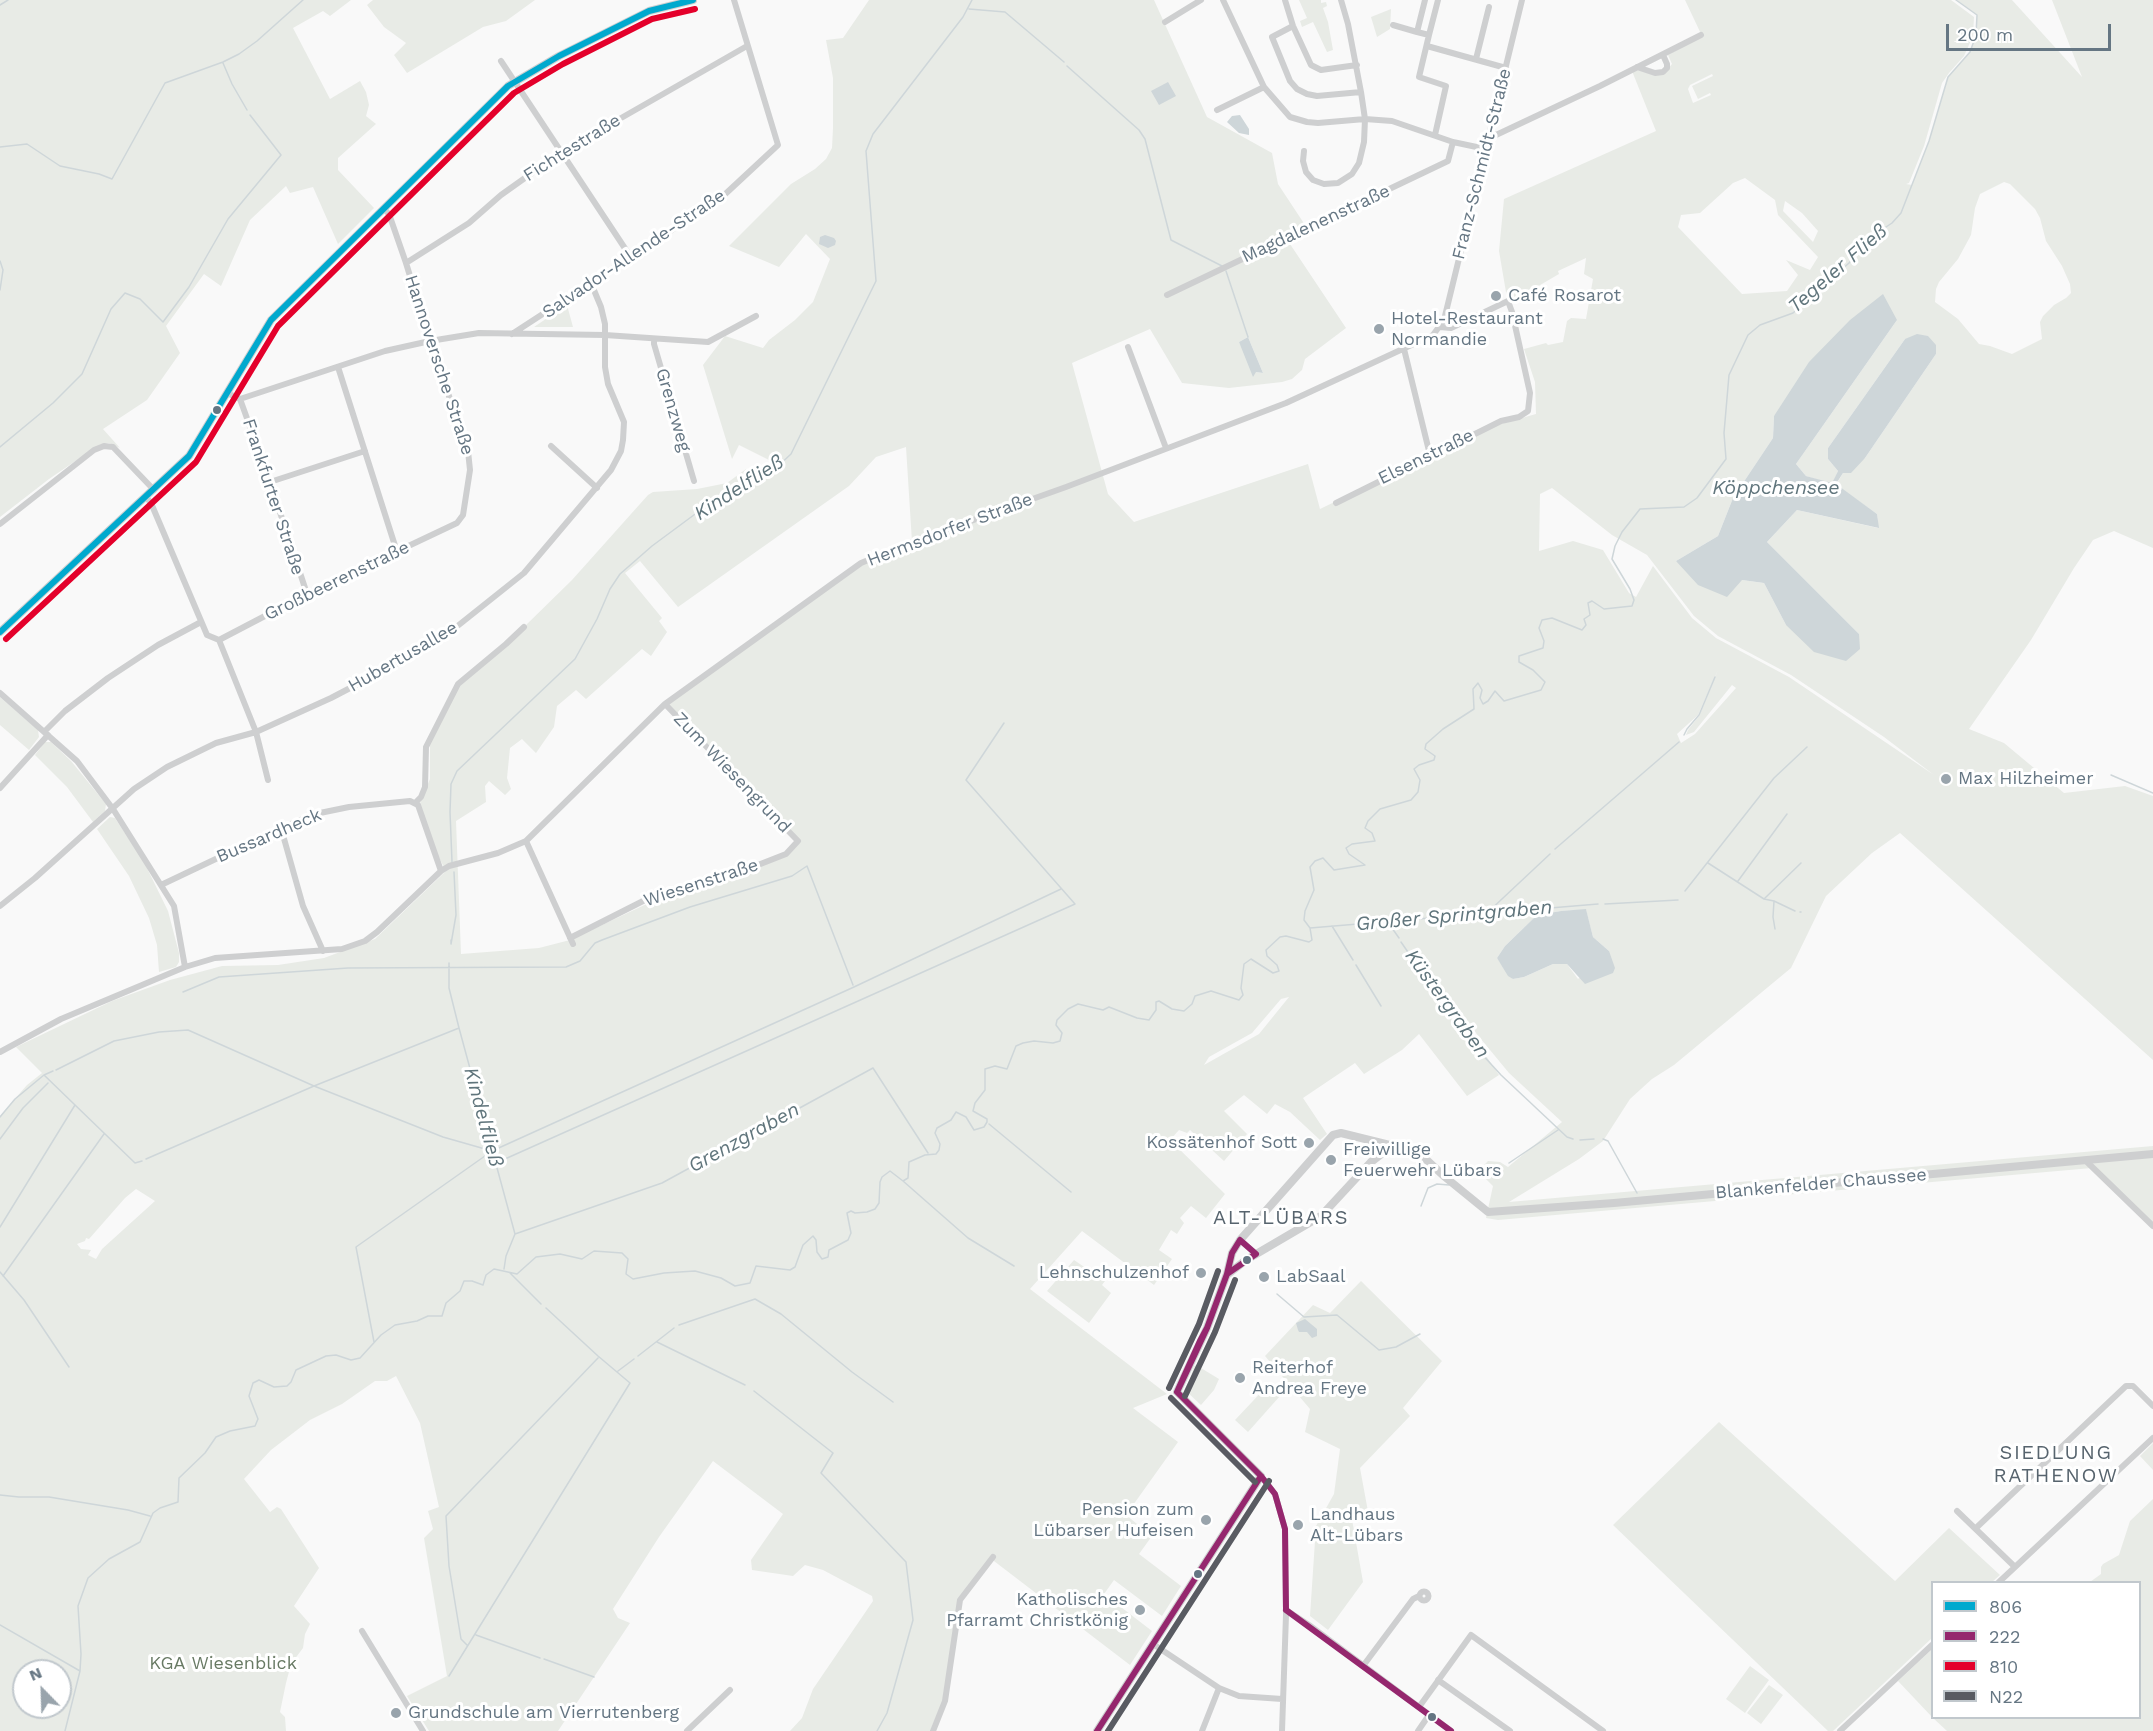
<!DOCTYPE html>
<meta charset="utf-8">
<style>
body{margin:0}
#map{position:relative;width:2153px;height:1731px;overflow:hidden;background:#f9f9f9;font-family:"Work Sans",sans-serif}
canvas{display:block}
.legend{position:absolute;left:1931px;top:1581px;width:210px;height:138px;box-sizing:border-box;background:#fff;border:2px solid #c1c8cd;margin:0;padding:8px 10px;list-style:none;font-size:18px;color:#657683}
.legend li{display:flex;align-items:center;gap:12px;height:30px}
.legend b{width:30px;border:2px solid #c1c8cd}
.north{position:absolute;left:12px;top:1659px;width:60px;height:60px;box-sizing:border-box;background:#fff;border:2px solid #c1c8cd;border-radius:50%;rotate:337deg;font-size:16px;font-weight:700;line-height:24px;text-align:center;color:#657683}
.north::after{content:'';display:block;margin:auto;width:21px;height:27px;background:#99a4ac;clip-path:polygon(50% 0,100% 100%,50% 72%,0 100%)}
.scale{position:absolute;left:1946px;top:24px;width:165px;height:27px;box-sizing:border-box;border:3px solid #657683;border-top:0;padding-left:8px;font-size:18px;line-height:21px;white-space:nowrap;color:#657683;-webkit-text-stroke:4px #fff;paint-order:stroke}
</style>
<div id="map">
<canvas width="2153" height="1731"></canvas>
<ul class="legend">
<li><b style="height:8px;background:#00a9ce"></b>806</li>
<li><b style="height:8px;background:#95276e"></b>222</li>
<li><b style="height:8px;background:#e4002b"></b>810</li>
<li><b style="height:8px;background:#595b62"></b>N22</li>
</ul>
<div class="north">N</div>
<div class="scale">200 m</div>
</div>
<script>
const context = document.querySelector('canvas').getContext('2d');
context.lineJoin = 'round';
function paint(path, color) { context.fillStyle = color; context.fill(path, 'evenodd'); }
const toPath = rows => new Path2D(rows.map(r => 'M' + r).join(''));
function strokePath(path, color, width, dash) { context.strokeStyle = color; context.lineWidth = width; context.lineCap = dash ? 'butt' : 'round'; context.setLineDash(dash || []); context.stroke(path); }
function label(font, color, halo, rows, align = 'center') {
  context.font = font + ' "Work Sans",sans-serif'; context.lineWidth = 6; context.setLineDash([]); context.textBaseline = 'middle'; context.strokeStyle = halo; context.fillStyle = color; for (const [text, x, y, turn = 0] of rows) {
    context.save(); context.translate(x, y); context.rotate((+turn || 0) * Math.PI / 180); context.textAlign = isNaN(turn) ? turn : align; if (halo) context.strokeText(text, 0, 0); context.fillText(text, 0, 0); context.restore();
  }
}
const green = toPath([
 [0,0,351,0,330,16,323,11,293,28,330,99,360,81,366,92,369,105,366,116,376,124,338,158,338,170,374,208,338,244,313,187,290,193,286,186,250,220,221,286,204,274,166,326,180,353,147,400,103,429,120,448,109,443,99,445,49,479,0,517],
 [373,0,535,0,506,21,483,27,407,73,394,55,406,43,384,27,367,5],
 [869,0,1154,0,1207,117,1272,153,1278,184,1307,228,1286,238,1346,328,1305,359,1302,370,1292,379,1282,382,1229,388,1182,383,1150,329,1072,363,1108,494,1134,522,1308,464,1320,509,1487,428,1536,414,1535,382,1524,349,1546,343,1548,345,1563,342,1567,321,1571,318,1586,319,1593,279,1584,274,1586,258,1558,271,1559,274,1511,302,1507,298,1499,251,1504,199,1656,131,1632,71,1636,70,1666,71,1672,64,1668,55,1702,36,1685,0,1951,0,1974,17,1973,36,1964,56,1949,73,1942,83,1924,146,1909,183,1906,184,1912,185,1929,141,1948,77,1970,52,1976,35,1977,15,1957,0,2012,0,2082,77,2052,0,2153,0,2153,548,2114,531,2093,540,2074,568,2031,640,1969,729,2004,743,2064,793,2125,786,2153,796,2153,1060,1900,833,1872,853,1826,896,1791,968,1674,1065,1652,1079,1630,1099,1603,1141,1579,1159,1509,1202,2153,1146,2153,1228,2092,1168,1498,1220,1486,1218,1493,1186,1478,1171,1488,1161,1500,1162,1508,1167,1562,1122,1509,1073,1452,1004,1449,1007,1478,1044,1499,1075,1467,1096,1419,1034,1402,1050,1364,1074,1355,1063,1303,1098,1327,1134,1320,1140,1290,1112,1275,1104,1267,1114,1244,1095,1224,1111,1247,1134,1224,1161,1190,1130,1187,1133,1179,1130,1170,1140,1225,1194,1206,1218,1191,1206,1180,1218,1184,1223,1177,1234,1171,1230,1159,1250,1172,1259,1154,1285,1082,1231,1030,1289,1167,1394,1133,1408,1178,1442,1126,1515,1152,1536,1139,1554,1181,1586,1162,1616,1114,1580,1104,1594,1152,1631,1130,1665,990,1558,961,1595,943,1700,930,1731,790,1731,802,1718,813,1689,873,1601,872,1596,823,1570,805,1565,793,1576,752,1570,751,1560,783,1514,713,1461,659,1537,613,1609,618,1618,630,1623,558,1731,429,1731,407,1696,447,1676,424,1538,433,1529,428,1511,439,1507,420,1423,396,1376,387,1381,375,1381,342,1404,310,1420,271,1450,244,1479,270,1512,277,1507,281,1509,319,1568,294,1606,310,1624,305,1634,303,1648,291,1664,286,1683,280,1712,285,1717,286,1731,0,1731,0,1116,27,1085,42,1073,16,1047,112,1001,170,980,222,966,278,965,324,958,375,939,446,871,436,852,420,803,430,779,430,744,460,684,525,626,572,580,648,495,653,492,697,489,727,483,746,469,762,469,771,461,739,445,732,459,703,365,725,336,763,348,769,340,795,320,813,302,830,259,806,234,779,267,729,246,791,184,815,169,826,159,832,148,833,128,833,78,826,40,843,38],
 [1712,74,1713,76,1692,86,1698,99,1710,93,1711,95,1693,103,1688,89,1690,85],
 [1745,178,1775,200,1778,215,1818,257,1810,270,1786,260,1798,275,1787,291,1742,294,1678,227,1681,215,1700,213,1733,183],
 [2004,182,2010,184,2035,209,2040,218,2046,241,2062,266,2070,284,2071,293,2066,298,2054,305,2043,316,2040,322,2042,339,2012,354,1990,346,1979,344,1958,319,1935,302,1936,289,1939,282,1958,259,1971,235,1975,208,1980,194],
 [1785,201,1802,213,1818,231,1813,242,1783,211],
 [1897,320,1796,464,1806,476,1832,484,1838,471,1828,459,1828,448,1905,339,1936,354,1865,458,1843,473,1836,485,1877,514,1878,528,1797,510,1767,542,1859,634,1786,625,1764,583,1742,580,1676,561,1718,536,1733,498,1773,438,1774,416],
 [1248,337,1263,373,1262,373,1256,372,1239,342],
 [906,447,912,542,861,563,665,704,798,843,788,855,715,884,708,881,670,893,570,940,539,948,461,954,456,821,486,802,485,786,489,781,505,795,511,789,507,778,510,748,522,739,536,753,554,727,557,706,576,690,586,699,642,649,651,656,667,632,659,621,662,618,625,573,640,561,678,607,849,486,876,457],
 [1552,488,1612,535,1647,555,1694,616,1718,636,1791,675,1884,737,1934,775,1789,677,1716,638,1692,618,1653,566,1636,597,1629,593,1603,550,1573,541,1539,551,1540,494],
 [1718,670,1699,716,1688,730,1686,735,1694,732,1732,685,1736,688,1695,734,1681,743,1677,734,1698,715],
 [1586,910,1593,937,1609,951,1578,979,1567,964,1553,964,1524,977,1513,979,1497,958,1505,946,1537,915,1561,911],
 [1289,997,1259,1034,1204,1065,1209,1057,1252,1033,1281,999],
 [136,1189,155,1201,102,1249,96,1259,88,1255,91,1250,81,1249,77,1244,85,1241,86,1238,89,1239,125,1198],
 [24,1671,60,1671,60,1707,24,1707],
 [1299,0,1321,0,1321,3,1326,2,1327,6,1323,8,1328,22,1333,50,1327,52,1313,22,1302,27,1300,21,1307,18],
 [1391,9,1390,29,1377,37,1371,17],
 [567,305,573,327,534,327,562,308],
 [0,697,38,730,39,737,29,750,0,725],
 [45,742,51,742,71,761,106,804,105,811,93,822,67,787,35,755],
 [110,817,115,818,144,862,168,911,179,953,179,962,176,967,159,972,157,945,149,918,129,876,97,829],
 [1074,1260,1105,1281,1102,1285,1111,1293,1089,1323,1047,1291],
 [1361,1281,1442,1361,1403,1408,1410,1416,1360,1468,1369,1517,1350,1508,1363,1582,1328,1630,1310,1616,1316,1526,1334,1494,1340,1449,1305,1432,1310,1409,1265,1356,1313,1305,1330,1313],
 [1196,1365,1219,1379,1214,1390,1201,1405,1186,1391,1194,1366],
 [1268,1385,1280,1396,1248,1432,1235,1420],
 [1719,1422,1895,1581,1949,1528,2000,1575,1992,1582,1932,1582,1932,1638,1833,1731,1828,1731,1613,1525],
 [2153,1443,2153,1470,2140,1456],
 [2153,1499,2153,1731,1947,1731,1933,1718,2140,1718,2140,1582,2090,1582,2101,1574,2101,1567,2103,1564,2119,1555,2130,1521],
 [1932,1649,1932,1717,1898,1681],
 [1750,1666,1769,1680,1745,1713,1726,1699],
 [1769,1685,1783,1695,1761,1724,1747,1713]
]);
const water = toPath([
 [1168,82,1176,96,1159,105,1151,91],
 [1240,115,1249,129,1249,135,1239,133,1227,122,1232,116],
 [825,235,834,238,836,241,835,245,828,248,819,244,820,237],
 [1883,294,1897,320,1796,464,1806,476,1832,483,1838,471,1828,459,1828,448,1905,339,1917,334,1928,336,1936,345,1936,354,1865,458,1851,473,1843,473,1836,484,1877,514,1879,528,1797,510,1767,542,1859,634,1860,649,1846,661,1814,652,1786,625,1764,583,1742,580,1727,597,1698,585,1676,561,1718,536,1733,498,1773,438,1774,416,1809,362,1850,320],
 [1248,337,1263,373,1256,372,1253,377,1239,342],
 [1586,909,1593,937,1609,951,1615,968,1613,973,1585,984,1567,964,1553,964,1524,977,1513,979,1508,976,1497,958,1505,946,1537,915,1561,911],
 [1305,1319,1317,1329,1317,1336,1312,1338,1307,1332,1299,1332,1298,1330,1296,1323]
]);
const stream = toPath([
 [0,5,8,0],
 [969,9,1005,12,1064,62],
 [223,63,232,84,247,110],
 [1067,66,1139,130,1145,139,1171,240,1222,266],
 [0,147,27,144,60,166,99,174,112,179,165,83,223,62,239,54,257,41,303,0],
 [0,261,3,270,0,290],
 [1226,271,1248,337],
 [0,447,53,403,82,374,111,309,125,293,140,299,163,322,189,287,228,219,281,155,250,115],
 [1684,735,1687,729,1699,715,1715,677],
 [2111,775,2153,793],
 [1555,849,1679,742],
 [452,862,450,812,451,784,457,771,575,659,597,619,610,589,620,574,652,546,706,506,718,501,776,468,791,454,876,281,866,151,873,134,963,17,972,0],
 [1708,863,1764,899,1774,901,1795,911],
 [1738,881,1787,814],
 [1685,891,1774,778,1807,747],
 [1765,898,1801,863],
 [1774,901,1773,917,1775,929],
 [1605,904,1678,900],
 [1800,912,1801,912],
 [1487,913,1550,854],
 [1387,921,1399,938],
 [1332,926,1353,960],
 [1310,928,1598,904],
 [451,940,451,944,456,915,454,872],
 [1401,942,1468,1039,1501,1075,1567,1137,1573,1139],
 [449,963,449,988,459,1028,515,1234,506,1256,504,1269],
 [1356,965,1381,1006],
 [183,992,219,977,348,968,566,967,580,961,595,943,602,940,690,907,792,876,807,866,853,985],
 [56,1070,114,1041,159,1032,188,1030,314,1086,443,1137,492,1151],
 [44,1075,135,1163,142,1161],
 [0,1117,15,1099,44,1075,53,1071],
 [989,1124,1071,1192],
 [0,1139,23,1108,48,1083],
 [1603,1139,1608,1141,1637,1193],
 [1580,1140,1594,1139],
 [146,1159,314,1086,459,1028],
 [496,1163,1075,904,966,780,1004,723],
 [1509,1163,1558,1130],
 [903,1181,968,1238,1014,1266],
 [1421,1206,1428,1188,1437,1184,1449,1185],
 [0,1227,75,1105],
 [515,1234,662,1183,873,1068,928,1153],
 [0,1272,24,1300,69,1367],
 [510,1273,541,1304],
 [3,1276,104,1134],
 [1277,1294,1304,1317,1337,1315,1379,1350,1396,1347,1420,1334],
 [679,1325,755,1299,781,1314,852,1372,893,1402],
 [374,1342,356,1247,492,1151,854,987,1061,889],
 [657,1342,745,1385],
 [638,1356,674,1328],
 [618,1371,634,1359],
 [754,1391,833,1453,821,1473,906,1562,913,1620,887,1713,877,1731],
 [0,1495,19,1497,49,1497,128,1510,150,1516],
 [0,1625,80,1671],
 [476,1635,540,1658],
 [467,1645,461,1639,449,1566,446,1516,598,1358],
 [544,1659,594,1677],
 [449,1676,630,1383,598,1356,546,1308],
 [65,1731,80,1671,81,1654,78,1606,88,1578,109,1559,140,1542,153,1513,160,1508,178,1502,179,1478,205,1453,216,1437,230,1431,255,1426,258,1419,249,1396,253,1383,259,1380,274,1387,287,1386,291,1382,296,1370,326,1356,336,1355,351,1360,360,1358,381,1335,395,1325,417,1321,428,1316,442,1316,446,1303,460,1291,464,1281,472,1281,483,1285,486,1275,494,1269,517,1274,536,1257,560,1254,582,1259,594,1251,622,1253,628,1259,626,1274,633,1279,664,1273,695,1271,721,1278,735,1286,750,1283,756,1266,790,1270,795,1267,803,1245,813,1236,816,1240,817,1252,822,1259,828,1257,829,1250,848,1240,851,1233,847,1213,851,1211,855,1213,867,1212,875,1209,879,1203,880,1182,882,1177,890,1171,903,1181,908,1178,909,1162,925,1155,936,1154,939,1150,940,1144,935,1133,937,1128,951,1120,956,1112,966,1117,974,1130,984,1127,987,1122,987,1119,973,1111,975,1103,985,1090,985,1069,995,1066,1007,1069,1016,1046,1023,1043,1034,1041,1053,1043,1060,1041,1062,1033,1056,1025,1057,1020,1068,1009,1078,1004,1103,1010,1109,1007,1137,1018,1149,1020,1156,1010,1156,1002,1159,1001,1172,1009,1184,1011,1192,1004,1195,996,1211,991,1239,1000,1243,995,1241,988,1244,964,1251,959,1273,973,1279,971,1277,965,1267,956,1266,950,1280,937,1286,936,1309,942,1312,940,1310,928,1304,920,1305,911,1314,890,1310,867,1315,861,1323,858,1334,870,1365,865,1349,854,1346,848,1352,844,1375,841,1372,833,1365,828,1368,821,1380,809,1411,800,1418,792,1420,780,1414,769,1419,765,1434,760,1435,756,1425,749,1426,744,1443,729,1474,709,1473,689,1478,683,1482,690,1480,698,1483,704,1488,701,1495,691,1504,701,1541,690,1545,682,1533,670,1519,662,1519,656,1543,648,1544,641,1539,628,1542,620,1552,618,1582,630,1586,625,1584,619,1590,615,1588,603,1592,601,1604,609,1632,606,1634,600,1630,589,1612,559,1615,546,1622,532,1640,509,1684,507,1697,498,1726,459,1724,433,1729,375,1748,335,1760,325,1793,313,1849,263,1874,235,1892,223,1901,213,1929,141,1948,77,1970,52,1976,35,1977,15,1956,0]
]);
const minor = toPath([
 [1223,0,1264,87,1290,117,1307,122,1318,123,1365,119,1392,121,1453,142,1486,149],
 [1285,0,1293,26,1311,65,1321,70,1357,65],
 [1425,0,1417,32,1429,35,1438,0],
 [1165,22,1201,0],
 [1393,25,1417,32],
 [1293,26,1272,37,1290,81,1297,89,1307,94,1317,96,1361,92],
 [1429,35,1419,77,1446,86,1435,135],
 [1427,46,1506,68],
 [1476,59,1489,7],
 [501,61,630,256],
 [1637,67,1655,73,1663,72,1667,68,1667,64,1663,55],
 [1217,110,1264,87],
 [1490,134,1496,135,1600,86,1701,35],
 [1304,151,1303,161,1306,172,1313,180,1324,184,1338,183,1352,174,1359,163,1364,142,1365,119,1361,92,1348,24,1341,0],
 [406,263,469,223,501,195,560,153,747,46],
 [1167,295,1448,161,1453,142],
 [512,334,721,198,778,145,734,0],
 [654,339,654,344,694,481],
 [1128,347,1166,448],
 [1404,349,1430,455],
 [338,367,397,552],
 [227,393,240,399,385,351,430,341,479,333,605,335,708,342,756,316],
 [240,399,270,482,307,594],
 [551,446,597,488],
 [270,482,365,451],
 [146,497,151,503,207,635,219,640,256,732,268,780],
 [1336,503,1487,428,1501,421,1519,417,1528,411,1530,393,1512,312,1508,301,1451,328,1440,327],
 [0,524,94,450,104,446,113,447,154,490],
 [219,640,307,594,457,523,463,515,470,470,468,451,430,341,406,263,389,214,384,209],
 [0,693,77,761,113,809,174,906,185,967],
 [44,732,65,711,108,678,158,645,201,622],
 [0,788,48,735],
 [416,802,421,797,425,787,426,747,458,684,506,644,524,627],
 [281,828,303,906,323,951],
 [526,841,573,944],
 [161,885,281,828,315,814,349,807,410,801,418,805,441,871],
 [0,906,35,878,134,789,167,767,216,743,256,732,331,698,419,652,450,632,524,573,611,470,621,451,623,440,624,422,608,384,605,367,605,324,601,307,591,283],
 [570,938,649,898,708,880,717,881,786,854,798,841,665,704],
 [0,1052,61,1019,185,967,215,958,342,949,365,941,377,932,441,871,449,866,498,853,526,841,665,704,861,563,912,542,1066,487,1286,403,1433,335,1444,320,1522,0],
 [2086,1161,2153,1226],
 [1240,1240,1256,1254],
 [1261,1476,1275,1494,1285,1529,1286,1615,1282,1731],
 [1957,1511,2015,1567],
 [1976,1528,2126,1386,2133,1386,2153,1406],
 [1999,1582,2153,1438],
 '1419.5 1596a4.5 4.5 0 1 1 9 0a4.5 4.5 0 1 1-9 0Z',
 [1286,1610,1309,1625,1451,1731],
 [362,1631,423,1731],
 [1153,1644,1219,1688,1239,1696,1282,1699],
 [1363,1666,1413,1599,1419,1596],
 [1438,1680,1510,1731],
 [1419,1707,1471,1635,1603,1731],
 [687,1731,730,1690],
 [933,1731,945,1701,960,1600,993,1557],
 [1202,1731,1219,1688],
 [1418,1731,1429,1715],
 [1840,1731,1932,1645]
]);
const tertiary = toPath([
 [0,632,189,456,271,320,508,86,559,56,649,11,693,0],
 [1228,1274,1246,1260,1321,1216,1371,1162,1393,1145],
 [1097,1731,1261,1476,1177,1392,1207,1328,1227,1274,1232,1253,1240,1240,1333,1135,1341,1133,1418,1152,1445,1177,1488,1212,1614,1203,2153,1154]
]);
const bus1 = toPath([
 [0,632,189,456,271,320,508,86,559,56,649,11,693,0]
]);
const bus2 = toPath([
 [1240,1240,1256,1254,1227,1274,1232,1253,1240,1240],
 [1207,1328,1177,1392,1200,1341,1207,1328],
 [1207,1328,1227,1274],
 [1207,1328,1227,1274],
 [1177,1392,1261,1476,1275,1494,1285,1529,1286,1610],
 [1286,1610,1451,1731],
 [1097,1731,1261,1476]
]);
const bus3 = toPath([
 [6,639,196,462,278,326,514,93,563,64,652,19,695,9]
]);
const bus4 = toPath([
 [1169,1388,1199,1324,1218,1271],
 [1185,1396,1215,1332,1235,1280],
 [1171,1398,1255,1482],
 [1108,1731,1269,1481]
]);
const markers = [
 [1496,296,6,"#99a4ac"],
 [1379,329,6,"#99a4ac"],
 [217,410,5,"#657683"],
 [1946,779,6,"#99a4ac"],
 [1309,1143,6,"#99a4ac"],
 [1331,1160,6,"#99a4ac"],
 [1247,1260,5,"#657683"],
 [1201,1273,6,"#99a4ac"],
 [1264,1277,6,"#99a4ac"],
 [1240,1378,6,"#99a4ac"],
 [1206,1520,6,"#99a4ac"],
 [1298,1525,6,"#99a4ac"],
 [1198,1574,5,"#657683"],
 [1140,1610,6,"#99a4ac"],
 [396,1713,6,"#99a4ac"],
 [1432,1717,5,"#657683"]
];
const streetNames = [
 ["Fichtestraße",572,148,-32],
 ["Franz-Schmidt-Straße",1482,164,-76],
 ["Magdalenenstraße",1316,224,-25],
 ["Salvador-Allende-Straße",634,254,-34],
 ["Hannoversche Straße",439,365,72],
 ["Grenzweg",673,410,74],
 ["Elsenstraße",1426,457,-26],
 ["Frankfurter Straße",273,497,72],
 ["Hermsdorfer Straße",950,530,-21],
 ["Großbeerenstraße",337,581,-26],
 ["Hubertusallee",403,657,-30],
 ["Zum Wiesengrund",732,773,46],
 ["Bussardheck",269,836,-23],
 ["Wiesenstraße",701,883,-18],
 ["Blankenfelder Chaussee",1821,1184,-5]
];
const poiNames = [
 ["Café Rosarot",1508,296],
 ["Hotel-Restaurant",1391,319],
 ["Normandie",1391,340],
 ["Max Hilzheimer",1958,779],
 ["Kossätenhof Sott",1297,1143,"right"],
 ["Freiwillige",1343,1150],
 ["Feuerwehr Lübars",1343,1171],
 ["Lehnschulzenhof",1189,1273,"right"],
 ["LabSaal",1276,1277],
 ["Reiterhof",1252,1368],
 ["Andrea Freye",1252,1389],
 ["Pension zum",1194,1510,"right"],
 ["Lübarser Hufeisen",1194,1531,"right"],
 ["Landhaus",1310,1515],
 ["Alt-Lübars",1310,1536],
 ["Katholisches",1128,1600,"right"],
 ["Pfarramt Christkönig",1128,1621,"right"],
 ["Grundschule am Vierrutenberg",408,1713]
];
const parkNames = [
 ["KGA Wiesenblick",223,1664]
];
const waterNames = [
 ["Tegeler Fließ",1838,269,-41],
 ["Kindelfließ",739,488,-33],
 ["Köppchensee",1776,488],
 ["Großer Sprintgraben",1454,916,-5],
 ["Küstergraben",1447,1004,54],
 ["Kindelfließ",483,1117,75],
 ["Grenzgraben",744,1138,-29]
];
const neighbourhoodNames = [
 ["ALT-LÜBARS",1281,1218],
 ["SIEDLUNG",2056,1453],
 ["RATHENOW",2056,1476]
];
paint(green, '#e8ebe6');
paint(water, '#ced6d9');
strokePath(stream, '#ced6d9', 1.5);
strokePath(minor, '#cecfd0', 6);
strokePath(tertiary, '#cecfd0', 8);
strokePath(bus1, '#00a9ce', 6);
strokePath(bus2, '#95276e', 6);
strokePath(bus3, '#e4002b', 6);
strokePath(bus4, '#595b62', 6);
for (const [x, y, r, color] of markers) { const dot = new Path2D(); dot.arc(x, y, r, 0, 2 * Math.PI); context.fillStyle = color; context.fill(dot); strokePath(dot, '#fff', 2); }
label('18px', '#657683', '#fff', streetNames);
label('18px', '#657683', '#fff', poiNames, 'left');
label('18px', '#687a64', '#fff', parkNames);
label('italic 20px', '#60757c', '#fff', waterNames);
context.letterSpacing = '1.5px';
label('20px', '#57646e', '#fff', neighbourhoodNames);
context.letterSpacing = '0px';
</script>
